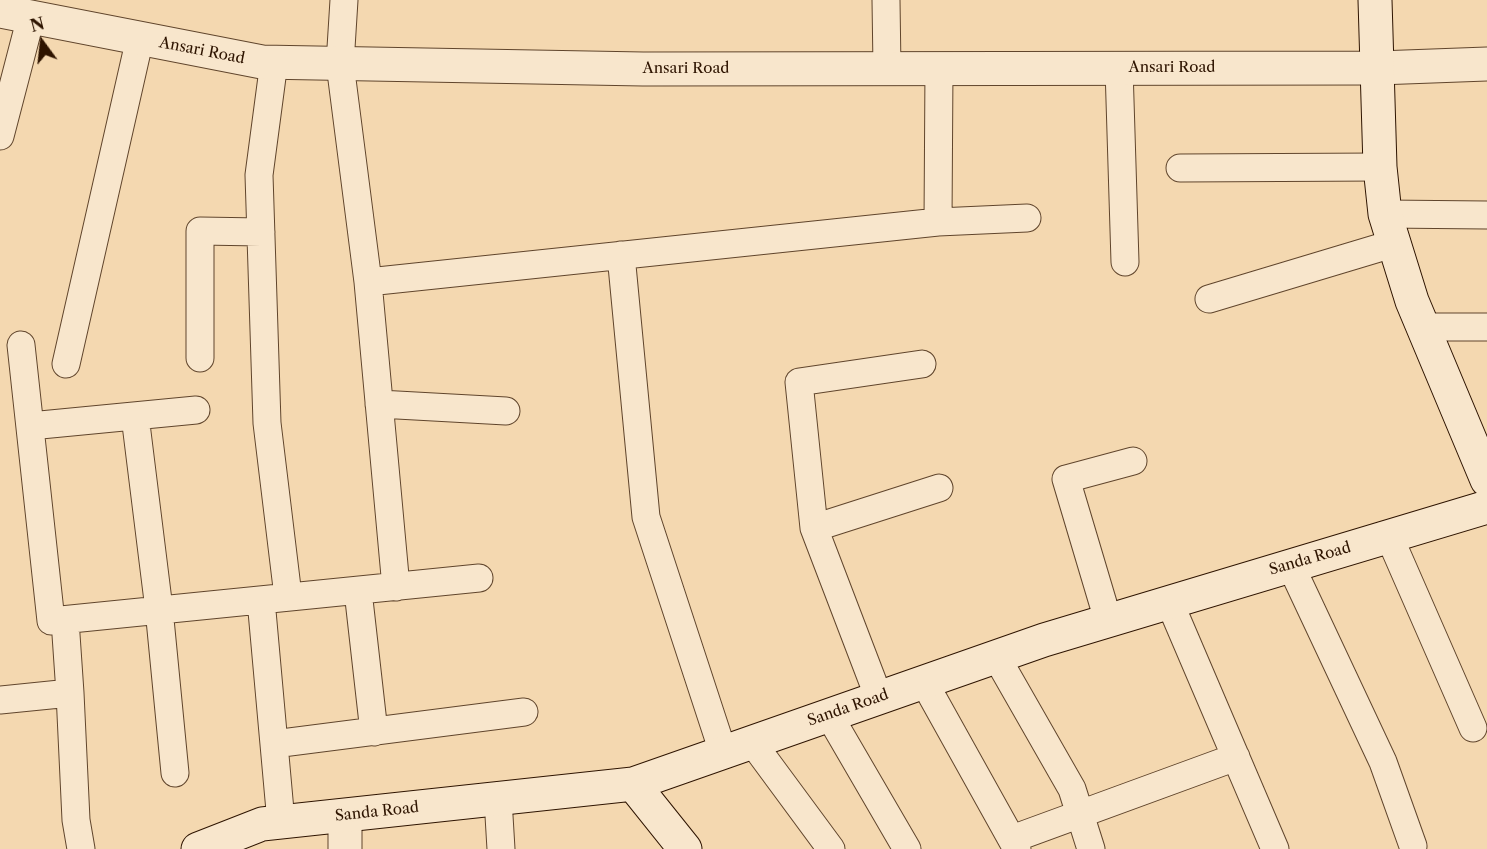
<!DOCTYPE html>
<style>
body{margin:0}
#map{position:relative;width:1487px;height:849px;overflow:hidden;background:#f4d8b0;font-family:"Libre Caslon Text",serif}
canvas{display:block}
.north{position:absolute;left:12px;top:12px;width:60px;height:60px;-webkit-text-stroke:4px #f8e6cc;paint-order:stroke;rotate:345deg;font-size:16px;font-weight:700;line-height:24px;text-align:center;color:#2e1400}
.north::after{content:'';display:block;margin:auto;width:21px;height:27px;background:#2e1400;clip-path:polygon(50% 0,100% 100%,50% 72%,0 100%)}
</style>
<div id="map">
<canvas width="1487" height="849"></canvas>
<div class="north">N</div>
</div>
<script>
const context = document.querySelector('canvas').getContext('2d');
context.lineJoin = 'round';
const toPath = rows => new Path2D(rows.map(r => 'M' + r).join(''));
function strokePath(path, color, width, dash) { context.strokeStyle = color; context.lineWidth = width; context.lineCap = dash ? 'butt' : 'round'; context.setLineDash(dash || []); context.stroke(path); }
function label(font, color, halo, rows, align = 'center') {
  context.font = font + ' "Libre Caslon Text",serif'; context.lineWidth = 4.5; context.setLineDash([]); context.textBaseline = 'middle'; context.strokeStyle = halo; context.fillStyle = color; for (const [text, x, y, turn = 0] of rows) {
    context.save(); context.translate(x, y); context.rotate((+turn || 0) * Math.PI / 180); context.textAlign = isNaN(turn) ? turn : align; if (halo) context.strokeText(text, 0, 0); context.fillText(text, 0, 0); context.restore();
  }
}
const minor = toPath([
 [344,0,340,64,368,282,396,587],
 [886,0,887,68],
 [274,62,259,175,267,423,288,596],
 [1119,68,1125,262],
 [0,136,31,17],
 [1180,168,1380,167],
 [1385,214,1487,215],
 [938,222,1027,218],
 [621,255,646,517,723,752],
 [368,282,938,222,939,68],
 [1209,299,1392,244],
 [1423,327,1487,327],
 [21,345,51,621,479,578],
 [200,358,200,231,261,232],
 [66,364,140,38],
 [379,404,506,411],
 [135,416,159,609,175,773],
 [30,426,196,410],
 [814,528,939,488],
 [1389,536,1473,728],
 [1290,564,1383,762,1413,846],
 [358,591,374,732],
 [261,600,281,822],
 [1169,601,1275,849],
 [1108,620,1066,479,1133,461],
 [996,656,1072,789,1091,849],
 [924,682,1017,849],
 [70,693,76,820,81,849],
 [879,698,814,528,799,382,922,364],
 [0,700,70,693,65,620],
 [829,715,907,849],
 [752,742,831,849],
 [274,744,524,712],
 [498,799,501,849],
 [1012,839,1236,757]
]);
const tertiary = toPath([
 [0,11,262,62,643,69,1378,68,1487,64],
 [345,816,345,849]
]);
const secondary = toPath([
 [1375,0,1380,167,1385,214,1412,301,1487,480],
 [633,784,685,849],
 [198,849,262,824,633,784,1044,640,1487,507]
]);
const streetNames = [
 ["Ansari Road",202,51,11],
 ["Ansari Road",1172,68],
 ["Ansari Road",686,69],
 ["Sanda Road",1310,559,-16],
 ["Sanda Road",848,708,-19],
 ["Sanda Road",377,812,-6]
];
strokePath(minor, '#60452c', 29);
strokePath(tertiary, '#60452c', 35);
strokePath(secondary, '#2e1400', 35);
strokePath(minor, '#f8e6cc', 27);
strokePath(tertiary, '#f8e6cc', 33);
strokePath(secondary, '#f8e6cc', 33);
label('15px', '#2e1400', '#f8e6cc', streetNames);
</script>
